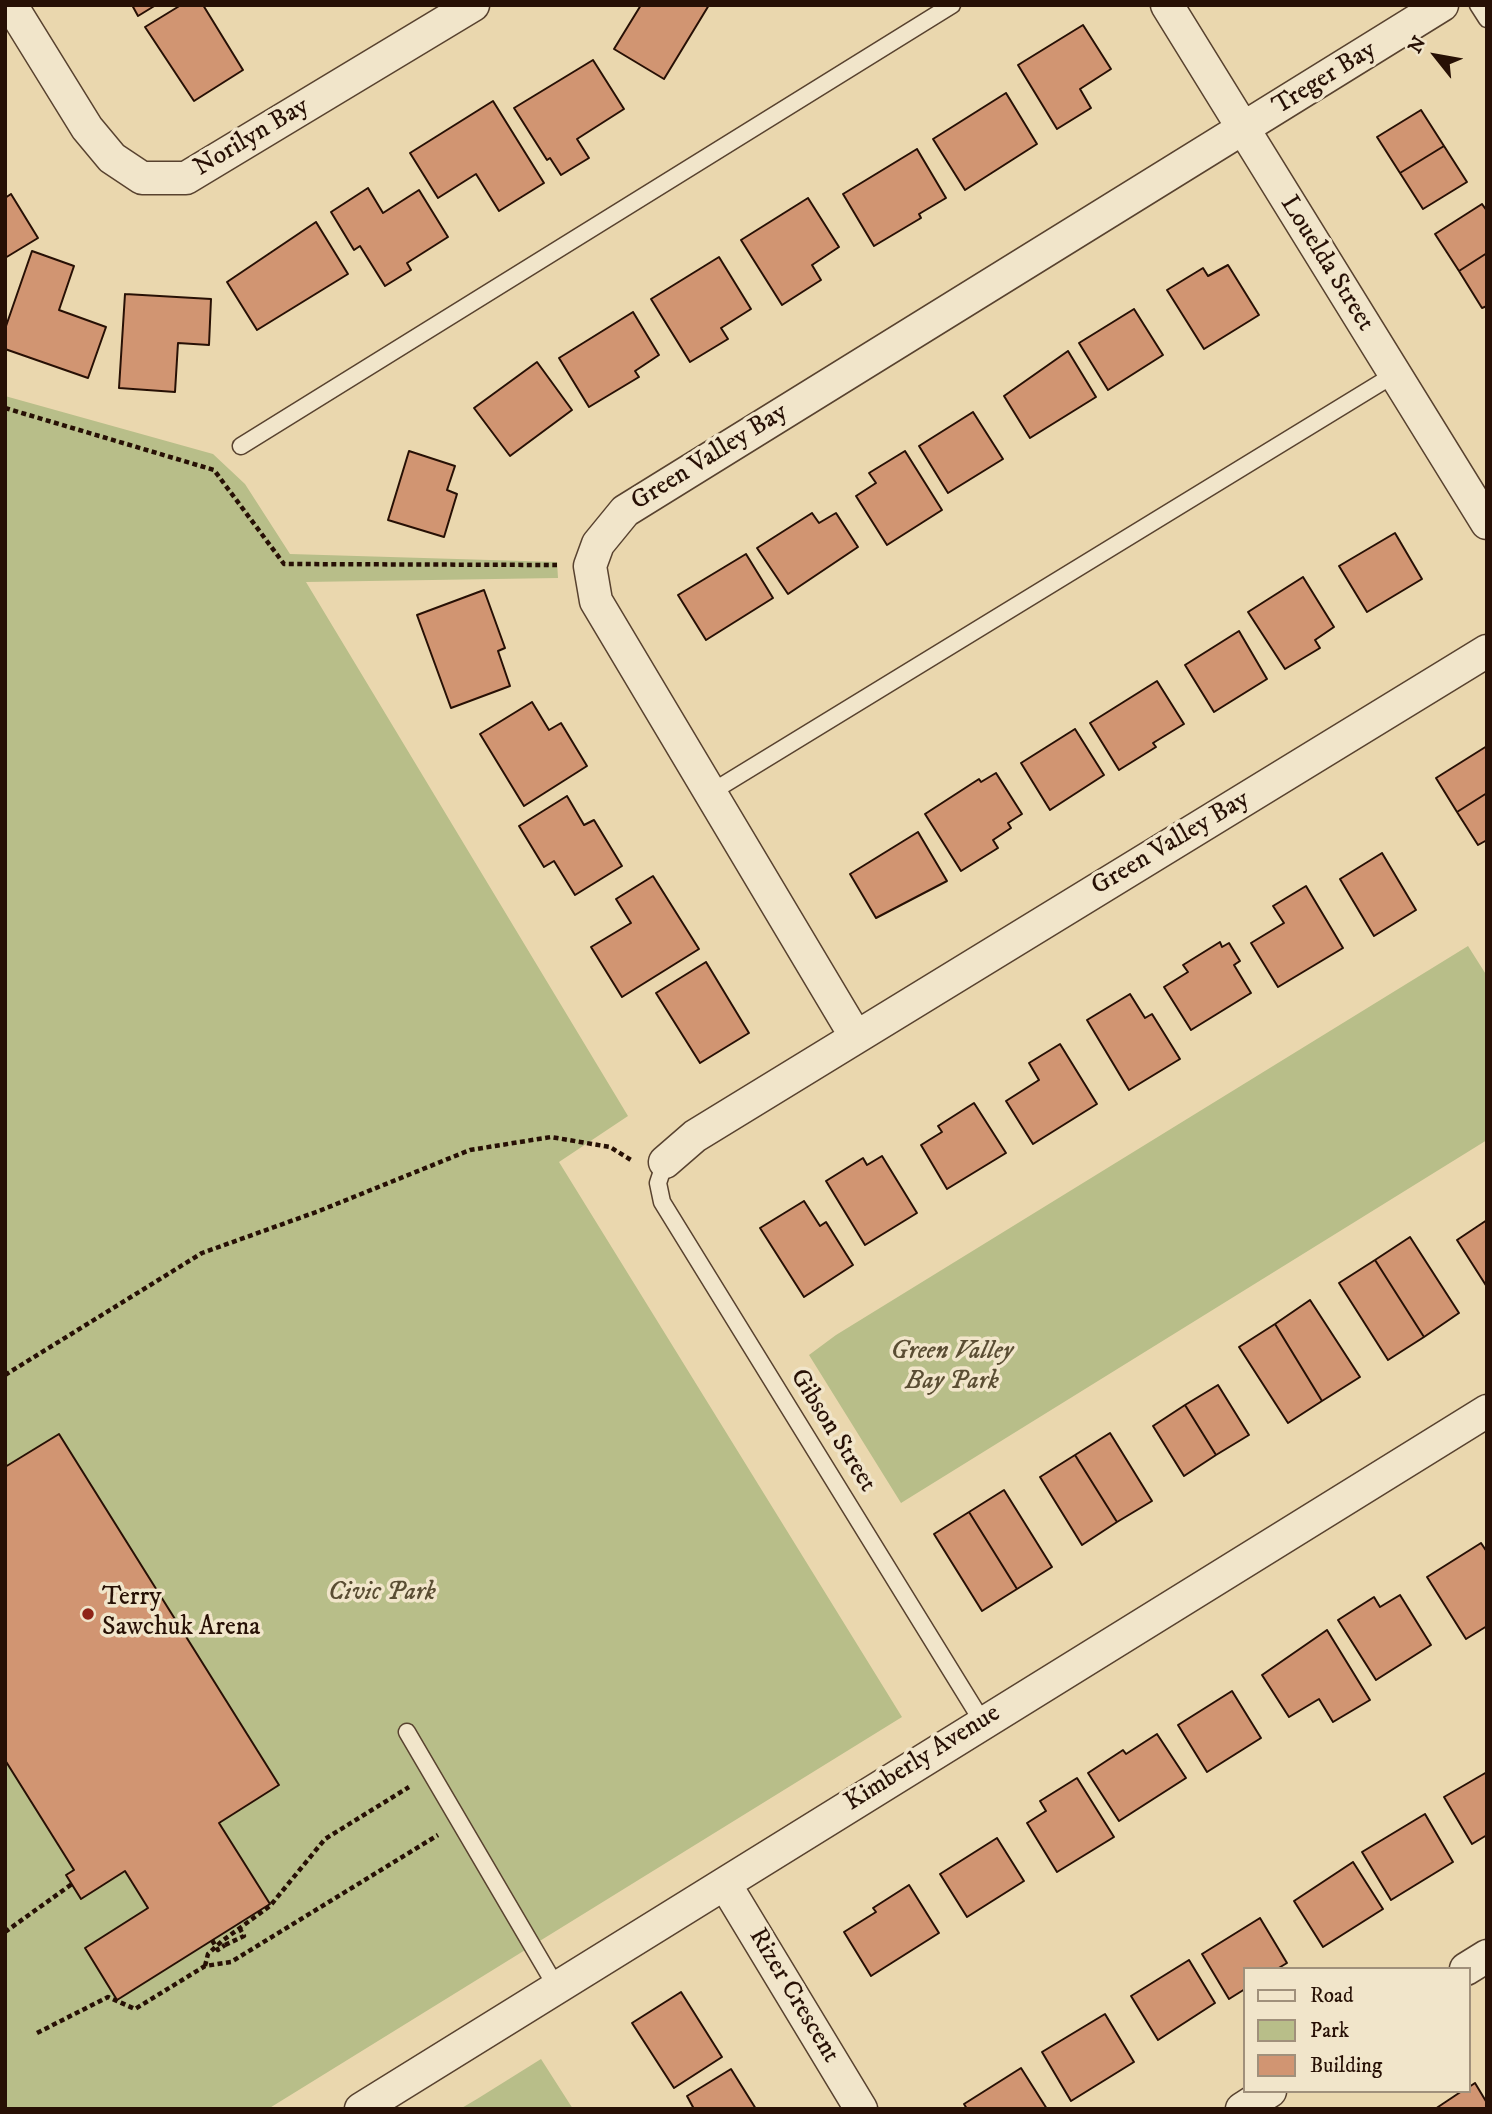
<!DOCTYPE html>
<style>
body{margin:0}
#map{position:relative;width:1492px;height:2114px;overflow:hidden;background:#ead7ae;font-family:"IM FELL DW Pica",serif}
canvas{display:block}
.frame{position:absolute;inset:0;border:7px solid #271005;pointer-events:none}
.legend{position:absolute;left:1243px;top:1967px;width:228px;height:126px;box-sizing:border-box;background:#f1e5ca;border:2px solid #a0907b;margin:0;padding:9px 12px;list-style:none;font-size:21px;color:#271005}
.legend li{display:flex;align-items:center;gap:14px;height:35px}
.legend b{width:35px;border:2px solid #a0907b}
.north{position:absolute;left:1401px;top:21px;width:70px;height:70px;-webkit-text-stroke:5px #f1e5ca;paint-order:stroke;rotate:301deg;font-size:19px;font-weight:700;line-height:28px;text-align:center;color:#271005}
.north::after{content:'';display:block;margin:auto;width:24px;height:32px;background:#271005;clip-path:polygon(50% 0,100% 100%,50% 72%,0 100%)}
</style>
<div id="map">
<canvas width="1492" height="2114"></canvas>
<div class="frame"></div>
<ul class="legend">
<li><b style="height:9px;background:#f1e5ca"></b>Road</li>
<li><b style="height:19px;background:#b8be89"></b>Park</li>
<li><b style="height:19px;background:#d19572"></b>Building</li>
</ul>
<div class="north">N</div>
</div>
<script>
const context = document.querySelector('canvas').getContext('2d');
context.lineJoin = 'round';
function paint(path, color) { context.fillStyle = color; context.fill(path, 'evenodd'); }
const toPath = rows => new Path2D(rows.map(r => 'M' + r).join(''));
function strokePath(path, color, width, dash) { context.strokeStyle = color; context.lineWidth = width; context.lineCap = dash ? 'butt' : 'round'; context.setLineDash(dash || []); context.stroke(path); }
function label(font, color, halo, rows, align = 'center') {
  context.font = font + ' "IM FELL DW Pica",serif'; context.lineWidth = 7; context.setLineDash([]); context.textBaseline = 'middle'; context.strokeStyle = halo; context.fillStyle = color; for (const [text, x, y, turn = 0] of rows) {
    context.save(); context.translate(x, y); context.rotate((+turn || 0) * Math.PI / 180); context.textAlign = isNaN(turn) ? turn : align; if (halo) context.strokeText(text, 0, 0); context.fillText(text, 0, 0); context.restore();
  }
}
const green = toPath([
 [5,396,213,454,245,484,290,554,557,562,558,578,306,582,628,1116,559,1162,902,1717,268,2109,5,2109],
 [1468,946,1487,976,1487,1140,901,1503,809,1355,836,1335],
 [541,2059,573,2109,460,2109,477,2099]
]);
const building = toPath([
 [132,5,156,5,138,16,132,5],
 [181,5,203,5,243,70,194,101,145,27,181,5],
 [641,5,709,5,664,79,614,49,641,5],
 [1083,25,1111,69,1080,89,1091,108,1057,129,1018,65,1083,25],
 [593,60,624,109,577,139,589,158,561,175,550,158,547,160,514,108,593,60],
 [1006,93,1037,144,965,190,933,139,1006,93],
 [493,101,544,183,499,211,476,174,438,198,410,153,493,101],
 [1421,110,1444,146,1400,173,1377,137,1421,110],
 [1444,146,1467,182,1423,209,1400,173,1444,146],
 [917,149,946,198,919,214,921,218,874,246,843,194,917,149],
 [368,188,383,213,419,190,448,237,407,263,411,270,385,286,360,246,354,250,331,212,368,188],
 [11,194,38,238,5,258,5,198,11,194],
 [808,198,839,247,812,265,821,280,782,305,741,240,808,198],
 [1482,204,1487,211,1487,253,1459,271,1435,234,1482,204],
 [316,222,348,274,257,330,227,282,316,222],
 [32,251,74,266,59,310,106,327,88,378,5,349,5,329,32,251],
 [1487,253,1487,306,1482,308,1459,271,1487,253],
 [719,257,751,309,721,328,728,339,690,362,651,299,719,257],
 [1228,265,1259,315,1204,349,1167,290,1203,268,1208,276,1228,265],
 [125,294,211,299,209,345,178,343,175,392,119,388,125,294],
 [1134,309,1163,355,1108,390,1079,343,1134,309],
 [633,312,659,355,635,371,639,377,589,407,559,358,633,312],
 [1068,351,1096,397,1030,438,1004,396,1068,351],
 [537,362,572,410,510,456,474,408,537,362],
 [973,412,1003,459,948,493,919,446,973,412],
 [409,451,455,466,447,490,457,494,444,537,388,520,409,451],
 [905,451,942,510,887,545,856,496,876,483,869,473,905,451],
 [812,513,819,523,836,513,858,547,788,594,757,548,812,513],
 [1395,533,1422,579,1367,612,1339,566,1395,533],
 [746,554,773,598,706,640,678,595,746,554],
 [1303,577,1334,627,1315,640,1320,648,1285,669,1248,612,1303,577],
 [484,590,505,648,498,651,510,686,451,708,417,615,484,590],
 [1239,631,1267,679,1214,712,1185,665,1239,631],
 [1157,681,1184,724,1153,743,1156,747,1119,770,1090,723,1157,681],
 [532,702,549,730,561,723,587,766,524,806,480,734,532,702],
 [1075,729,1104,775,1050,810,1021,763,1075,729],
 [1487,746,1487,793,1457,812,1436,778,1487,746],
 [996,773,1022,814,1008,823,1011,828,993,840,998,848,961,871,925,814,979,779,981,782,996,773],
 [1487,793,1487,840,1478,845,1457,812,1487,793],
 [567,796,584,825,594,820,622,866,575,895,554,861,544,867,519,826,567,796],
 [918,832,947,881,876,918,850,874,918,832],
 [1382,853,1416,910,1374,936,1340,879,1382,853],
 [653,876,699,949,622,997,591,947,631,923,616,899,653,876],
 [1306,886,1343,948,1278,987,1251,943,1284,923,1273,906,1306,886],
 [1220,942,1222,947,1229,943,1240,961,1234,965,1251,993,1191,1030,1164,987,1188,972,1183,965,1220,942],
 [706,962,749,1033,700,1063,656,993,706,962],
 [1130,994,1145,1018,1152,1014,1180,1059,1129,1090,1087,1020,1130,994],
 [1060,1044,1097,1104,1033,1144,1006,1101,1039,1080,1029,1063,1060,1044],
 [974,1103,1006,1153,947,1189,921,1145,942,1132,938,1126,974,1103],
 [882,1156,917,1213,865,1245,826,1181,863,1158,867,1165,882,1156],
 [804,1201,820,1226,826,1222,853,1265,804,1297,760,1228,804,1201],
 [1487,1220,1487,1287,1457,1240,1487,1220],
 [1410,1237,1459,1313,1424,1337,1375,1260,1410,1237],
 [1375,1260,1424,1337,1388,1360,1339,1283,1375,1260],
 [1310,1300,1360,1377,1322,1401,1275,1324,1310,1300],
 [1275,1324,1322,1401,1288,1423,1239,1347,1275,1324],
 [1218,1385,1249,1435,1216,1455,1185,1405,1218,1385],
 [1185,1405,1216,1455,1184,1476,1153,1426,1185,1405],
 [1110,1433,1152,1501,1117,1522,1075,1455,1110,1433],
 [59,1434,279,1785,219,1823,270,1904,117,2000,85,1948,148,1908,125,1871,81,1899,66,1875,74,1870,5,1760,5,1467,59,1434],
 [1075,1455,1117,1522,1082,1545,1040,1477,1075,1455],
 [1004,1490,1052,1567,1017,1589,969,1512,1004,1490],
 [969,1512,1017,1589,982,1611,934,1534,969,1512],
 [1481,1543,1487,1552,1487,1626,1466,1639,1427,1577,1481,1543],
 [1400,1595,1431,1645,1376,1680,1338,1620,1374,1597,1380,1607,1400,1595],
 [1327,1630,1370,1700,1333,1722,1319,1699,1289,1717,1262,1675,1327,1630],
 [1232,1691,1261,1738,1207,1772,1178,1725,1232,1691],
 [1157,1734,1186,1778,1119,1821,1088,1773,1123,1750,1126,1754,1157,1734],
 [1487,1772,1487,1835,1472,1844,1444,1797,1487,1772],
 [1077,1778,1114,1837,1057,1872,1027,1823,1046,1811,1040,1801,1077,1778],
 [1425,1814,1453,1862,1391,1900,1362,1852,1425,1814],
 [997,1838,1024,1881,967,1917,940,1874,997,1838],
 [1353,1862,1383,1909,1323,1947,1294,1901,1353,1862],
 [909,1885,939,1933,871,1976,844,1932,876,1912,873,1908,909,1885],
 [1260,1918,1287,1963,1277,1969,1245,1969,1245,1989,1229,1999,1202,1954,1260,1918],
 [1189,1960,1215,2003,1158,2040,1131,1996,1189,1960],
 [681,1992,722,2057,674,2088,632,2023,681,1992],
 [1105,2014,1134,2062,1071,2101,1042,2052,1105,2014],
 [1021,2068,1047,2109,967,2109,964,2104,1021,2068],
 [731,2069,756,2109,694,2109,687,2096,731,2069],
 [1475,2083,1487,2103,1487,2109,1435,2109,1462,2091,1469,2091,1469,2087,1475,2083]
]);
const path = toPath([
 [5,408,214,470,284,564,557,565],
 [5,1375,202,1253,319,1211,470,1150,551,1137,610,1147,631,1160],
 [5,1932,72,1884],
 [225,1945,244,1936,240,1929],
 [205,1966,208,1954,222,1941,270,1906,325,1839,409,1787],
 [37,2033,108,1997,135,2009,205,1966,231,1962,438,1835]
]);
const service = toPath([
 [1478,5,1487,19],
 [241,446,952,5],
 [710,793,1395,374],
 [665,1162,658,1183,662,1202,982,1721],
 [407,1732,557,1988]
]);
const minor = toPath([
 [11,5,87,128,112,158,142,178,186,178,473,5],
 [1167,5,1487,523],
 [856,1037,596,601,590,566,598,544,625,511,1442,5],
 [665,1162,695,1136,1487,651],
 [725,1884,861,2109],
 [1466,1969,1487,1956],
 [361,2109,1487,1411],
 [1242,2109,1270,2091]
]);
const pathBridge = toPath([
 [212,1940,218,1950,225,1945]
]);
const markers = [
 [88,1614,7,"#8f2418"]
];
const streetNames = [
 ["Treger Bay",1325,79,-32],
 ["Norilyn Bay",252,138,-31],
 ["Louelda Street",1326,264,58],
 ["Green Valley Bay",710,458,-32],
 ["Green Valley Bay",1171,844,-31],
 ["Gibson Street",832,1431,58],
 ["Kimberly Avenue",923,1759,-32],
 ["Rizer Crescent",793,1996,59]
];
const parkNames = [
 ["Green Valley",952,1353],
 ["Bay Park",952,1383],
 ["Civic Park",382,1594]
];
const poiNames = [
 ["Terry",102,1599],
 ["Sawchuk Arena",102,1629]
];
paint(green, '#b8be89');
paint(building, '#d19572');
strokePath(building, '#271005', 2);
strokePath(service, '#58422f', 19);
strokePath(minor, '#58422f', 35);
strokePath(path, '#271005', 4.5, [5, 3.5]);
strokePath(service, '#f1e5ca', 16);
strokePath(minor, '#f1e5ca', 32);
strokePath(pathBridge, '#271005', 4.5, [5, 3.5]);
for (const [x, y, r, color] of markers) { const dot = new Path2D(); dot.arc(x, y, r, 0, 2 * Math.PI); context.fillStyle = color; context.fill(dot); strokePath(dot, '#f1e5ca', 2.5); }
label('26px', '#271005', '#f1e5ca', streetNames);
label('italic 26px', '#5a4d33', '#f1e5ca', parkNames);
label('26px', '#271005', '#f1e5ca', poiNames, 'left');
</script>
